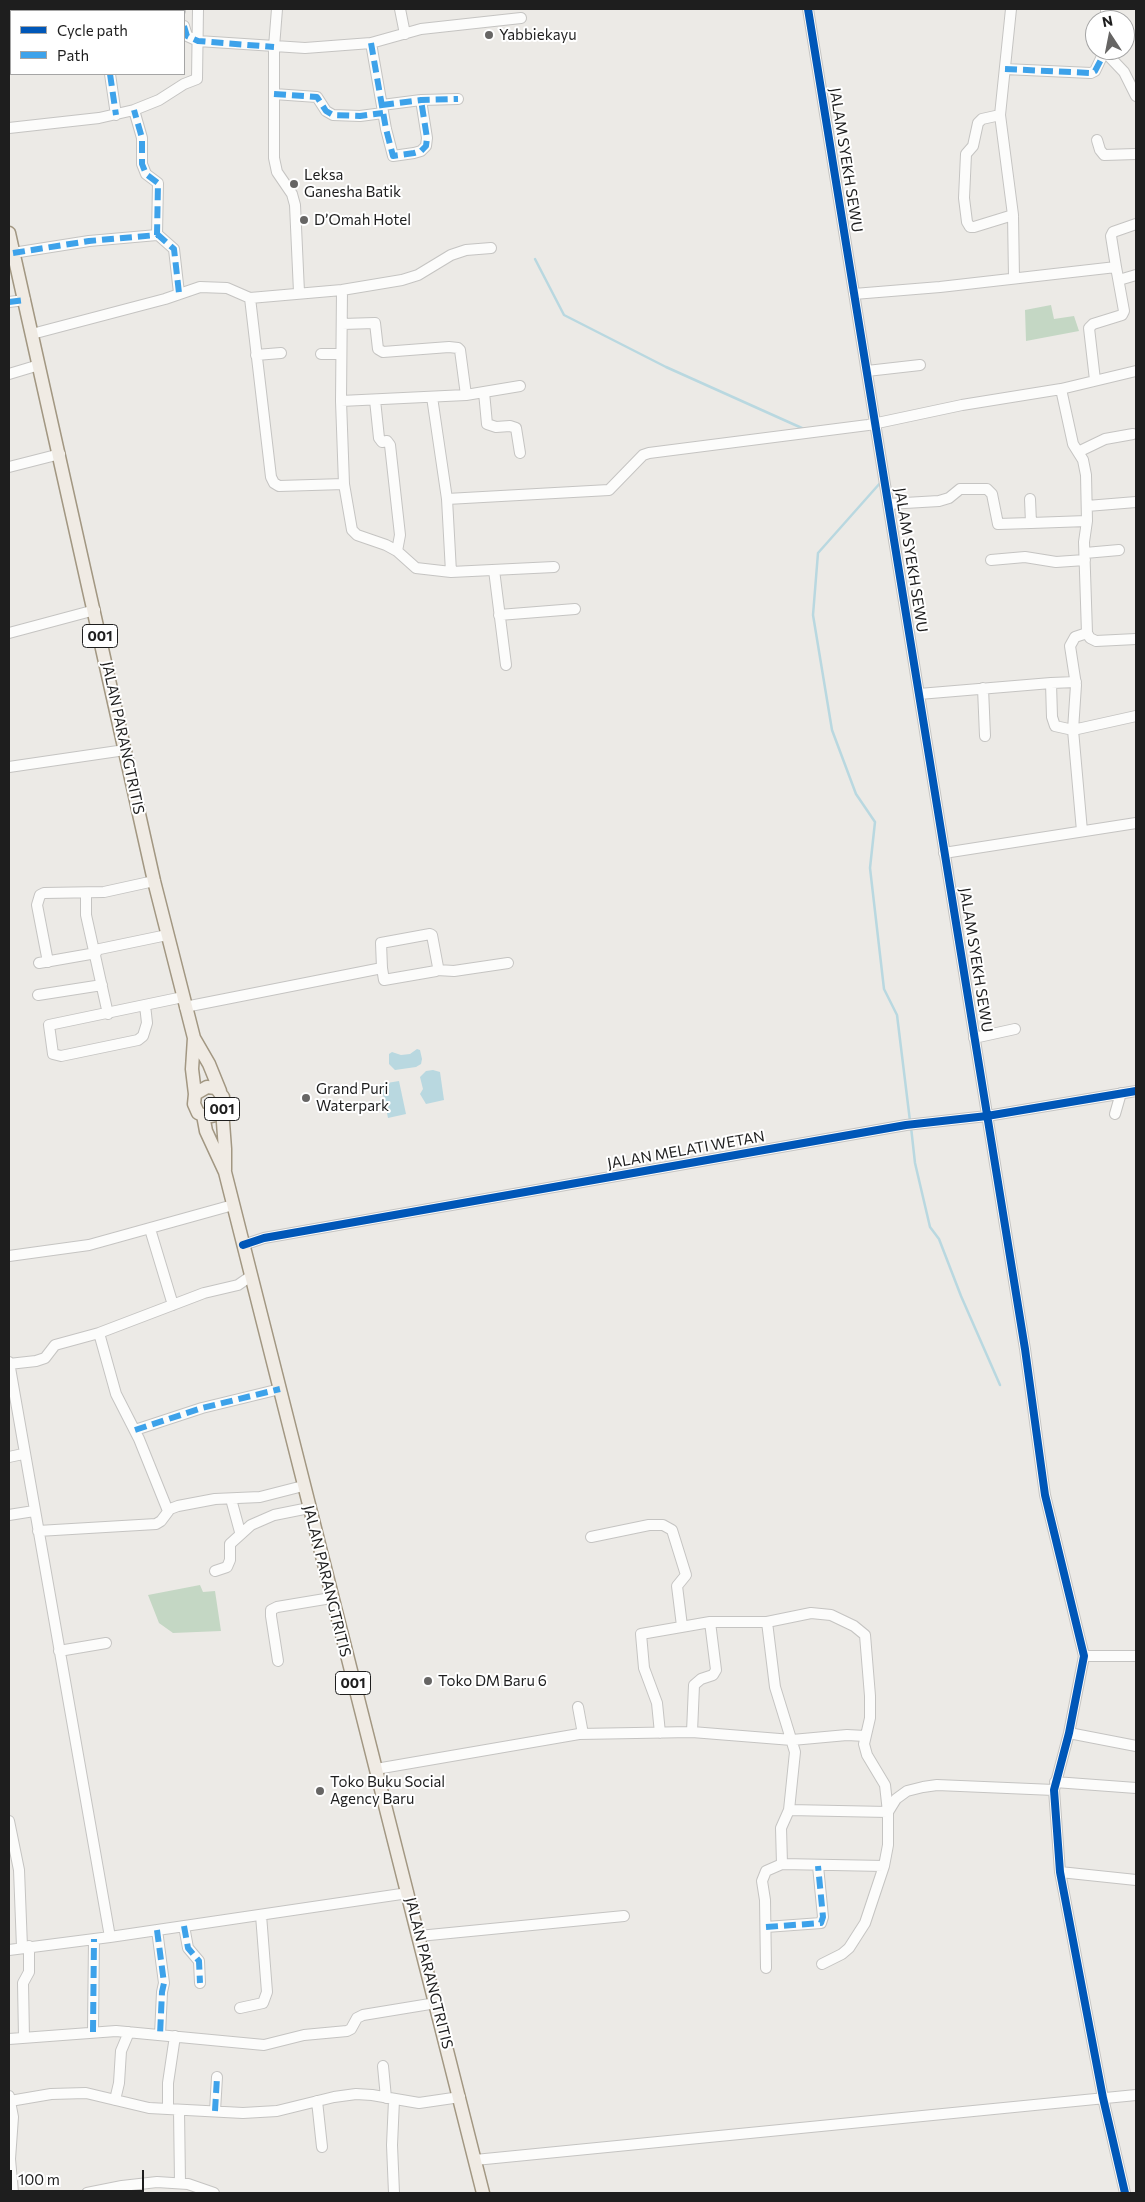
<!DOCTYPE html>
<meta charset="utf-8">
<style>
body{margin:0}
#map{position:relative;width:1145px;height:2202px;overflow:hidden;background:#eceae6;font-family:Commissioner,sans-serif}
canvas{display:block}
.frame{position:absolute;inset:0;border:10px solid #1e1e1e;pointer-events:none}
.legend{position:absolute;left:10px;top:10px;width:175px;height:65px;box-sizing:border-box;background:#fff;border:1px solid #a5a5a5;margin:0;padding:6px 9px;list-style:none;font-size:15px;color:#1e1e1e}
.legend li{display:flex;align-items:center;gap:10px;height:25px}
.legend b{width:25px;border:1px solid #a5a5a5}
.north{position:absolute;left:1085px;top:10px;width:50px;height:50px;box-sizing:border-box;background:#fff;border:1px solid #a5a5a5;border-radius:50%;rotate:349deg;font-size:14px;font-weight:700;line-height:20px;text-align:center;color:#1e1e1e}
.north::after{content:'';display:block;margin:auto;width:18px;height:22px;background:#666564;clip-path:polygon(50% 0,100% 100%,50% 72%,0 100%)}
.scale{position:absolute;left:10px;top:2170px;width:134px;height:22px;box-sizing:border-box;border:2px solid #1e1e1e;border-top:0;padding-left:6px;font-size:15px;line-height:18px;white-space:nowrap;color:#1e1e1e;-webkit-text-stroke:4px #fff;paint-order:stroke}
</style>
<div id="map">
<canvas width="1145" height="2202"></canvas>
<div class="frame"></div>
<ul class="legend">
<li><b style="height:6px;background:#0057b8"></b>Cycle path</li>
<li><b style="height:6px;background:#3da2ea"></b>Path</li>
</ul>
<div class="north">N</div>
<div class="scale">100 m</div>
</div>
<script>
const context = document.querySelector('canvas').getContext('2d');
context.lineJoin = 'round';
function paint(path, color) { context.fillStyle = color; context.fill(path, 'evenodd'); }
const toPath = rows => new Path2D(rows.map(r => 'M' + r).join(''));
function strokePath(path, color, width, dash) { context.strokeStyle = color; context.lineWidth = width; context.lineCap = dash ? 'butt' : 'round'; context.setLineDash(dash || []); context.stroke(path); }
function label(font, color, halo, rows, align = 'center') {
  context.font = font + ' Commissioner,sans-serif'; context.lineWidth = 4; context.setLineDash([]); context.textBaseline = 'middle'; context.strokeStyle = halo; context.fillStyle = color; for (const [text, x, y, turn = 0] of rows) {
    context.save(); context.translate(x, y); context.rotate((+turn || 0) * Math.PI / 180); context.textAlign = isNaN(turn) ? turn : align; if (halo) context.strokeText(text, 0, 0); context.fillText(text, 0, 0); context.restore();
  }
}
const cemetery = toPath([
 [1051,305,1054,319,1074,316,1079,331,1026,341,1025,310],
 [200,1585,203,1592,215,1591,221,1631,173,1633,159,1623,148,1595]
]);
const water = toPath([
 [417,1049,420,1050,422,1059,421,1064,416,1067,395,1070,389,1064,389,1054,392,1052,401,1055,410,1054],
 [433,1070,440,1072,444,1100,426,1104,420,1094,423,1089,420,1077,426,1071],
 [399,1081,406,1114,388,1118,381,1084]
]);
const stream = toPath([
 [535,259,564,315,666,367,804,429],
 [881,482,818,553,813,615,832,730,856,794,875,822,870,868,884,989,897,1015,910,1121],
 [911,1127,915,1163,930,1227,939,1239,961,1296,1000,1385]
]);
const minor = toPath([
 [100,9,101,11],
 [180,9,180,11],
 [277,9,274,47,274,158,277,172,292,194,295,205,299,292],
 [400,9,405,34],
 [808,9,1025,1349,1045,1495,1084,1656,1069,1733,1054,1790,1060,1872,1103,2098,1125,2193],
 [1011,9,1000,115,1013,215,1014,278],
 [1106,9,1106,20],
 [184,26,187,36,198,41,305,48,371,43,421,29,521,18],
 [371,43,386,129,393,156,414,153,421,151,426,146,427,138,421,100],
 [1105,52,1124,72,1136,96],
 [1005,69,1091,73,1095,71,1105,50],
 [110,74,116,115],
 [274,94,317,97,326,111,333,115,360,116,383,113],
 [382,105,421,100,458,99],
 [1000,115,982,119,978,123,973,146,966,154,964,198,967,222,970,227,974,227,1013,215],
 [9,128,99,118,134,110,159,100,184,84,197,79,198,9],
 [1097,140,1100,150,1104,155,1136,154],
 [157,234,174,249,179,293],
 [13,253,89,241,157,235,158,183,146,174,142,164,142,138,134,110],
 [1116,267,1111,236,1113,232,1136,224],
 [1119,280,1136,275],
 [342,290,341,401,466,395,520,386],
 [854,294,940,287,1116,267,1124,311,1122,315,1093,324,1089,328,1095,380],
 [250,298,271,477,274,483,279,486,344,484],
 [9,302,25,300],
 [342,324,375,323,378,349,383,352,449,347,458,348,460,350,466,395],
 [32,334,165,299,200,287,227,288,250,298,342,290,402,280,418,275,451,255,466,250,491,248],
 [321,354,341,354],
 [256,355,281,353],
 [867,371,920,365],
 [9,374,39,365],
 [1061,389,1073,444,1083,460,1086,475,1087,521,1084,542,1087,633,1090,638,1096,641,1136,639],
 [484,392,487,424,496,427,510,426,516,428,520,453],
 [375,400,379,438,382,442,387,441,390,445,400,535,397,551],
 [341,401,344,484,352,530,357,535,386,545,397,551,416,568,451,572,447,499,432,397],
 [1078,452,1105,439,1133,434],
 [9,467,60,454],
 [447,499,609,490,643,455,649,453,868,425,962,405,1061,389,1136,371],
 [1030,499,1031,523,1087,521],
 [888,504,939,501,949,498,960,489,987,489,992,494,998,524,1031,523],
 [1087,506,1136,502],
 [1085,553,1119,550],
 [991,560,1025,557,1056,562,1085,560],
 [494,570,506,665],
 [451,572,554,567],
 [499,615,575,609],
 [9,633,95,610],
 [1076,682,1051,683,1052,717,1055,726,1073,730,1136,716],
 [983,688,985,736],
 [919,694,1051,683],
 [9,767,125,750],
 [1082,831,1073,730,1076,685,1070,646,1075,637,1087,633],
 [944,853,1136,823],
 [86,894,86,915,108,1014],
 [95,950,167,935],
 [48,962,37,905,40,895,44,893,104,892,154,881],
 [39,963,96,953],
 [437,970,454,971,508,963],
 [38,995,102,985],
 [145,1005,147,1023,143,1036,138,1040,61,1056,53,1054,49,1025,183,997],
 [185,1007,382,968,384,980,436,971,438,967,432,935,430,934,381,943,382,968],
 [974,1038,1015,1029],
 [1115,1114,1121,1093],
 [150,1229,173,1305],
 [243,1245,264,1238,906,1125,987,1116,1136,1091],
 [9,1256,89,1245,233,1205],
 [99,1333,116,1394,139,1439,168,1511],
 [9,1362,110,1937,408,1893],
 [9,1364,36,1361,45,1358,55,1345,99,1333,204,1293,238,1285,251,1276],
 [135,1430,202,1408,280,1389],
 [9,1457,23,1454],
 [231,1499,240,1532],
 [9,1515,34,1511],
 [38,1531,156,1524,161,1521,170,1509,178,1506,215,1499,260,1497,303,1486],
 [591,1537,649,1525,663,1525,672,1530,686,1575,677,1586,682,1626],
 [215,1571,227,1567,230,1560,230,1544,251,1525,274,1515,309,1508],
 [59,1651,106,1643],
 [1084,1656,1136,1656],
 [278,1661,271,1616,271,1610,277,1607,331,1598],
 [578,1707,583,1734],
 [692,1732,694,1685,701,1679,713,1675,716,1670,710,1622],
 [660,1733,657,1703,644,1668,641,1634,710,1622,767,1622],
 [1069,1733,1136,1746],
 [376,1769,579,1734,692,1732,792,1740,847,1735,865,1736],
 [1055,1782,1136,1788],
 [9,1821,19,1870,22,1947],
 [782,1864,781,1828,789,1810,795,1752,775,1687,767,1622,811,1613,831,1615,854,1626,865,1635,870,1696,870,1718,864,1744,867,1755,885,1785,888,1812,789,1810],
 [1060,1872,1136,1880],
 [184,1926,188,1948,199,1961,200,1983],
 [766,1927,821,1923,823,1917,818,1866],
 [157,1930,164,1983,162,1992,160,2035],
 [419,1936,624,1916],
 [9,1950,110,1937],
 [822,1964,842,1954,849,1948,865,1923,884,1866,888,1845,888,1812,896,1799,907,1791,923,1787,937,1785,1054,1790],
 [766,1968,765,1900,762,1881,766,1871,782,1864,884,1866],
 [240,2008,263,2003,267,1992,261,1915],
 [93,2032,94,1939],
 [24,2038,23,1983,29,1972,29,1946],
 [9,2039,116,2031,264,2045,304,2035,347,2031,351,2029,357,2018,363,2015,436,2003],
 [383,2066,386,2098],
 [9,2096,13,2117,10,2159,13,2193],
 [115,2100,119,2083,121,2051,129,2032],
 [394,2100,392,2145,394,2193],
 [10,2101,51,2094,86,2093,149,2108,243,2113,277,2111,334,2097,356,2094,372,2095,419,2103,460,2097],
 [317,2101,322,2147],
 [168,2109,168,2083,175,2036],
 [179,2110,180,2183],
 [215,2111,217,2077],
 [475,2160,1136,2095],
 [87,2193,122,2186,157,2182,188,2184,214,2193]
]);
const major = toPath([
 [9,233,154,881,194,1038,192,1069,195,1094,194,1104,198,1113,207,1117,216,1115,222,1109,223,1097,216,1088,207,1087,195,1094],
 [194,1038,209,1064,220,1091],
 [222,1109,225,1149,225,1170],
 [203,1115,206,1131,225,1172,483,2193]
]);
const quiet = toPath([
 [100,9,101,11],
 [180,9,180,11],
 [184,26,187,36,198,41,274,47],
 [371,43,386,129,393,156,414,153,421,151,426,146,427,138,421,100],
 [1005,69,1091,73,1095,71,1105,52],
 [110,74,116,115],
 [274,94,317,97,326,111,333,115,360,116,383,113],
 [382,105,421,100,458,99],
 [157,234,174,249,179,293],
 [13,253,89,241,157,235,158,183,146,174,142,164,142,138,134,110],
 [9,302,25,300],
 [135,1430,202,1408,280,1389],
 [184,1926,188,1948,199,1961,200,1983],
 [766,1927,821,1923,823,1917,818,1866],
 [157,1930,164,1983,162,1992,160,2035],
 [93,2032,94,1939],
 [215,2111,217,2077]
]);
const cycleway = toPath([
 [808,9,1025,1349,1045,1495,1084,1656,1069,1733,1054,1790,1060,1872,1103,2098,1125,2193],
 [243,1245,264,1238,906,1125,987,1116,1136,1091]
]);
const markers = [
 [489,35,5,"#666564"],
 [294,184,5,"#666564"],
 [304,220,5,"#666564"],
 [306,1098,5,"#666564"],
 [428,1681,5,"#666564"],
 [320,1791,5,"#666564"]
];
const shields = [
 [100,636,35],
 [222,1109,35],
 [353,1683,35]
];
const shieldNames = [
 ["001",100,636],
 ["001",222,1109],
 ["001",353,1683]
];
const poiNames = [
 ["Yabbiekayu",499,35],
 ["Leksa",304,175],
 ["Ganesha Batik",304,192],
 ["D’Omah Hotel",314,220],
 ["Grand Puri",316,1089],
 ["Waterpark",316,1106],
 ["Toko DM Baru 6",438,1681],
 ["Toko Buku Social",330,1782],
 ["Agency Baru",330,1799]
];
const streetNames = [
 ["JALAM SYEKH SEWU",846,160,81],
 ["JALAM SYEKH SEWU",911,560,81],
 ["JALAN PARANGTRITIS",123,738,78],
 ["JALAM SYEKH SEWU",976,960,81],
 ["JALAN MELATI WETAN",686,1150,-10],
 ["JALAN PARANGTRITIS",327,1581,76],
 ["JALAN PARANGTRITIS",429,1973,76]
];
paint(cemetery, '#c4d7c4');
paint(water, '#b9d8e0');
strokePath(stream, '#b9d8e0', 2.5);
strokePath(minor, '#c5c4c2', 12);
strokePath(major, '#a29782', 15);
strokePath(minor, '#fcfcfb', 10);
strokePath(major, '#f0ebe4', 12);
strokePath(quiet, '#3da2ea', 6, [12, 6]);
strokePath(cycleway, '#0057b8', 8);
for (const [x, y, r, color] of markers) { const dot = new Path2D(); dot.arc(x, y, r, 0, 2 * Math.PI); context.fillStyle = color; context.fill(dot); strokePath(dot, '#fff', 2); }
for (const [x, y, w] of shields) { const box = new Path2D(); box.roundRect(x - w / 2, y - 11.5, w, 23, 4); context.fillStyle = '#fff'; context.fill(box); strokePath(box, '#1e1e1e', 1); }
label('bold 14px', '#1e1e1e', null, shieldNames);
label('15px', '#1e1e1e', '#fff', poiNames, 'left');
label('15px', '#1e1e1e', '#fff', streetNames);
</script>
